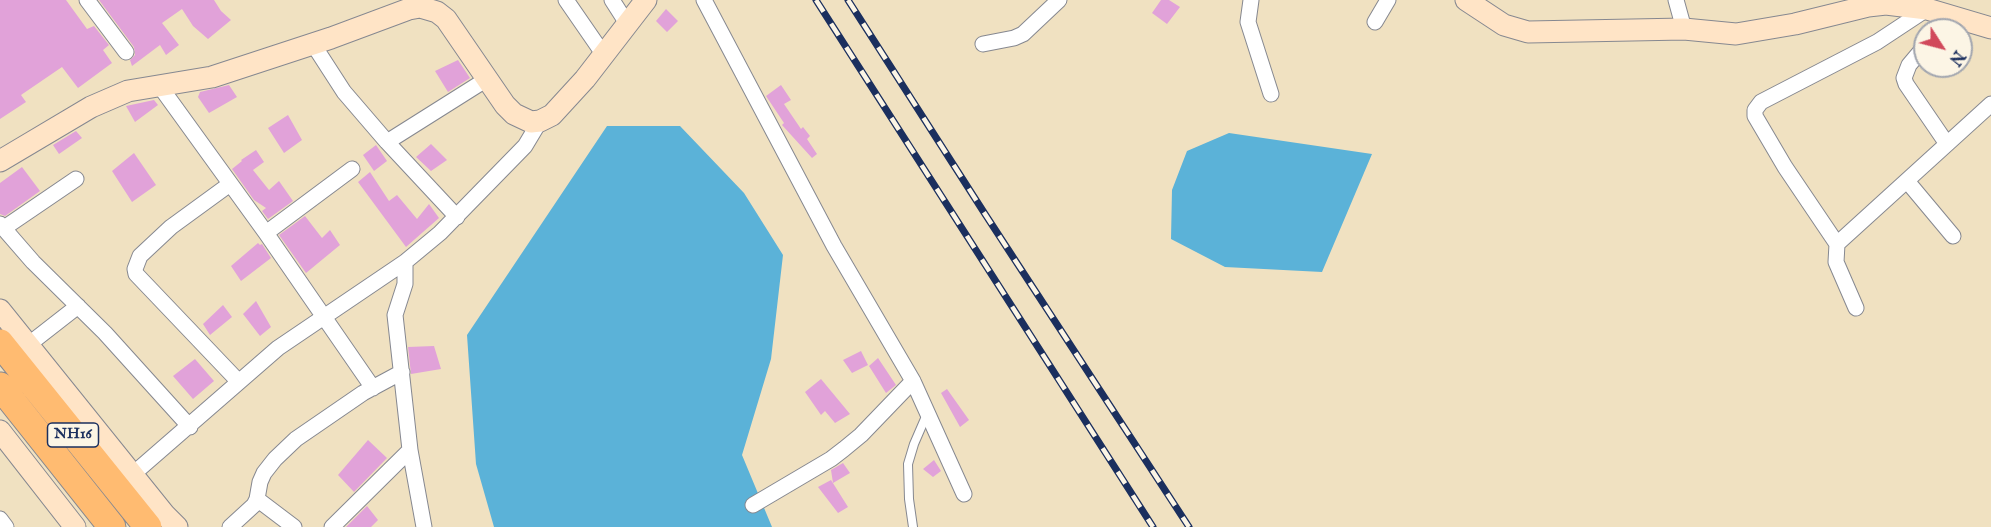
<!DOCTYPE html>
<style>
body{margin:0}
#map{position:relative;width:1991px;height:527px;overflow:hidden;background:#f0e1c1;font-family:"IM FELL English",serif}
canvas{display:block}
.north{position:absolute;left:1913px;top:18px;width:60px;height:60px;box-sizing:border-box;background:#fcf5e5;border:2px solid #a2a6af;border-radius:50%;rotate:126deg;font-size:16px;font-weight:700;line-height:24px;text-align:center;color:#1b2f5e}
.north::after{content:'';display:block;margin:auto;width:21px;height:27px;background:#d1495b;clip-path:polygon(50% 0,100% 100%,50% 72%,0 100%)}
</style>
<div id="map">
<canvas width="1991" height="527"></canvas>
<div class="north">N</div>
</div>
<script>
const context = document.querySelector('canvas').getContext('2d');
context.lineJoin = 'round';
function paint(path, color) { context.fillStyle = color; context.fill(path, 'evenodd'); }
const toPath = rows => new Path2D(rows.map(r => 'M' + r).join(''));
function strokePath(path, color, width, dash) { context.strokeStyle = color; context.lineWidth = width; context.lineCap = dash ? 'butt' : 'round'; context.setLineDash(dash || []); context.stroke(path); }
function label(font, color, halo, rows, align = 'center') {
  context.font = font + ' "IM FELL English",serif'; context.lineWidth = 4.5; context.setLineDash([]); context.textBaseline = 'middle'; context.strokeStyle = halo; context.fillStyle = color; for (const [text, x, y, turn = 0] of rows) {
    context.save(); context.translate(x, y); context.rotate((+turn || 0) * Math.PI / 180); context.textAlign = isNaN(turn) ? turn : align; if (halo) context.strokeText(text, 0, 0); context.fillText(text, 0, 0); context.restore();
  }
}
const water = toPath([
 [607,126,680,126,744,193,783,255,771,359,742,455,772,527,494,527,476,464,467,335],
 [1229,133,1372,154,1322,272,1225,267,1171,239,1172,190,1187,151]
]);
const building = toPath([
 [0,0,66,0,87,29,94,26,109,45,103,50,112,63,78,88,62,67,21,95,26,102,0,119],
 [99,0,214,0,221,11,231,20,208,39,193,26,182,9,162,23,179,45,166,55,160,45,132,66,130,60,135,55,134,47],
 [1161,0,1169,0,1180,7,1167,24,1152,13],
 [666,9,678,21,667,32,656,21],
 [458,60,470,78,448,92,435,71],
 [229,85,237,97,209,113,198,97,200,92],
 [781,85,791,100,784,104,801,129,803,127,810,136,807,139,817,154,812,158,782,125,784,123,766,96],
 [154,100,158,105,135,122,126,106],
 [288,115,302,140,284,153,268,128],
 [76,131,82,138,59,154,53,145],
 [431,144,447,160,431,171,416,157],
 [376,145,387,161,374,171,363,155],
 [256,150,264,162,253,170,269,190,279,181,293,201,268,219,262,211,266,208,254,200,232,169,242,161,241,160],
 [134,153,156,185,132,202,112,171],
 [22,167,40,191,5,216,0,214,0,183],
 [370,172,389,201,397,195,417,219,429,204,439,218,406,247,358,182],
 [305,216,322,238,330,230,340,245,306,273,279,235],
 [258,243,260,245,262,244,271,258,241,281,231,266],
 [256,301,271,327,260,336,243,314],
 [223,305,232,317,210,335,203,324],
 [434,346,441,369,411,374,408,347],
 [861,351,868,365,852,373,843,360],
 [878,358,896,385,886,393,869,366],
 [195,359,214,381,193,399,173,376],
 [821,379,850,414,835,423,825,411,821,415,805,392],
 [947,389,969,420,960,427,941,393],
 [368,440,387,458,354,492,338,475],
 [934,460,941,471,933,477,923,469],
 [843,463,850,473,833,483,831,470],
 [831,480,848,507,838,513,818,487],
 [367,506,378,520,371,527,346,527]
]);
const lane = toPath([
 [913,527,909,499,908,464,914,444,927,414]
]);
const street = toPath([
 [87,0,126,52],
 [566,0,604,55],
 [612,0,628,25],
 [704,0,834,246,913,381,964,494],
 [1251,0,1248,22,1271,94],
 [1676,0,1684,29],
 [1375,22,1388,0],
 [1938,30,1950,15],
 [313,44,344,92,387,142,457,217],
 [983,44,1014,38,1023,34,1059,0],
 [1925,46,1909,65,1904,78,1906,84,1947,144],
 [159,85,266,233,373,388],
 [387,142,487,79],
 [1907,181,1953,236],
 [230,184,171,227,140,256,135,269,136,274,239,382],
 [0,224,33,262,105,333,190,427],
 [4,228,76,179],
 [266,233,352,169],
 [1837,244,1785,167,1755,116,1755,110,1761,102,1877,42,1927,9],
 [405,262,405,284,395,315,410,450,424,527],
 [1856,308,1836,262,1837,244,1991,104],
 [28,345,78,306],
 [132,475,278,348,405,262,440,233,525,146,540,121],
 [257,499,294,527],
 [753,505,831,459,844,449,861,435,913,381],
 [0,519,6,527],
 [230,527,254,505,257,499,260,482,264,473,275,459,296,439,363,393,402,372],
 [332,527,410,450]
]);
const secondary = toPath([
 [1466,0,1504,25,1528,32,1684,29,1736,34,1795,24,1868,6,1886,4,1927,9,1991,28],
 [0,161,91,107,128,91,212,77,331,38,409,9,420,7,437,12,446,19,505,105,514,114,531,122,540,121,552,115,585,79,646,0],
 [0,310,165,515,177,527],
 [0,431,75,527]
]);
const highway = toPath([
 [0,343,148,527],
 [0,386,112,527]
]);
const rail = toPath([
 [816,0,1153,527],
 [848,0,985,214,1189,527]
]);
const shields = [
 [73,435,51]
];
const shieldNames = [
 ["NH16",73,435]
];
paint(water, '#5bb2d8');
paint(building, '#e1a2d9');
strokePath(lane, '#868890', 10);
strokePath(street, '#868890', 17);
strokePath(secondary, '#868890', 23);
strokePath(highway, '#868890', 29);
strokePath(lane, '#fff', 8);
strokePath(street, '#fff', 15);
strokePath(secondary, '#ffe4c6', 21);
strokePath(highway, '#ffbb71', 27);
strokePath(rail, '#1b2f5e', 7);
strokePath(rail, '#fcf5e5', 4.5, [14]);
for (const [x, y, w] of shields) { const box = new Path2D(); box.roundRect(x - w / 2, y - 12, w, 24, 4.5); context.fillStyle = '#fcf5e5'; context.fill(box); strokePath(box, '#1b2f5e', 1.5); }
label('bold 15px', '#1b2f5e', null, shieldNames);
</script>
